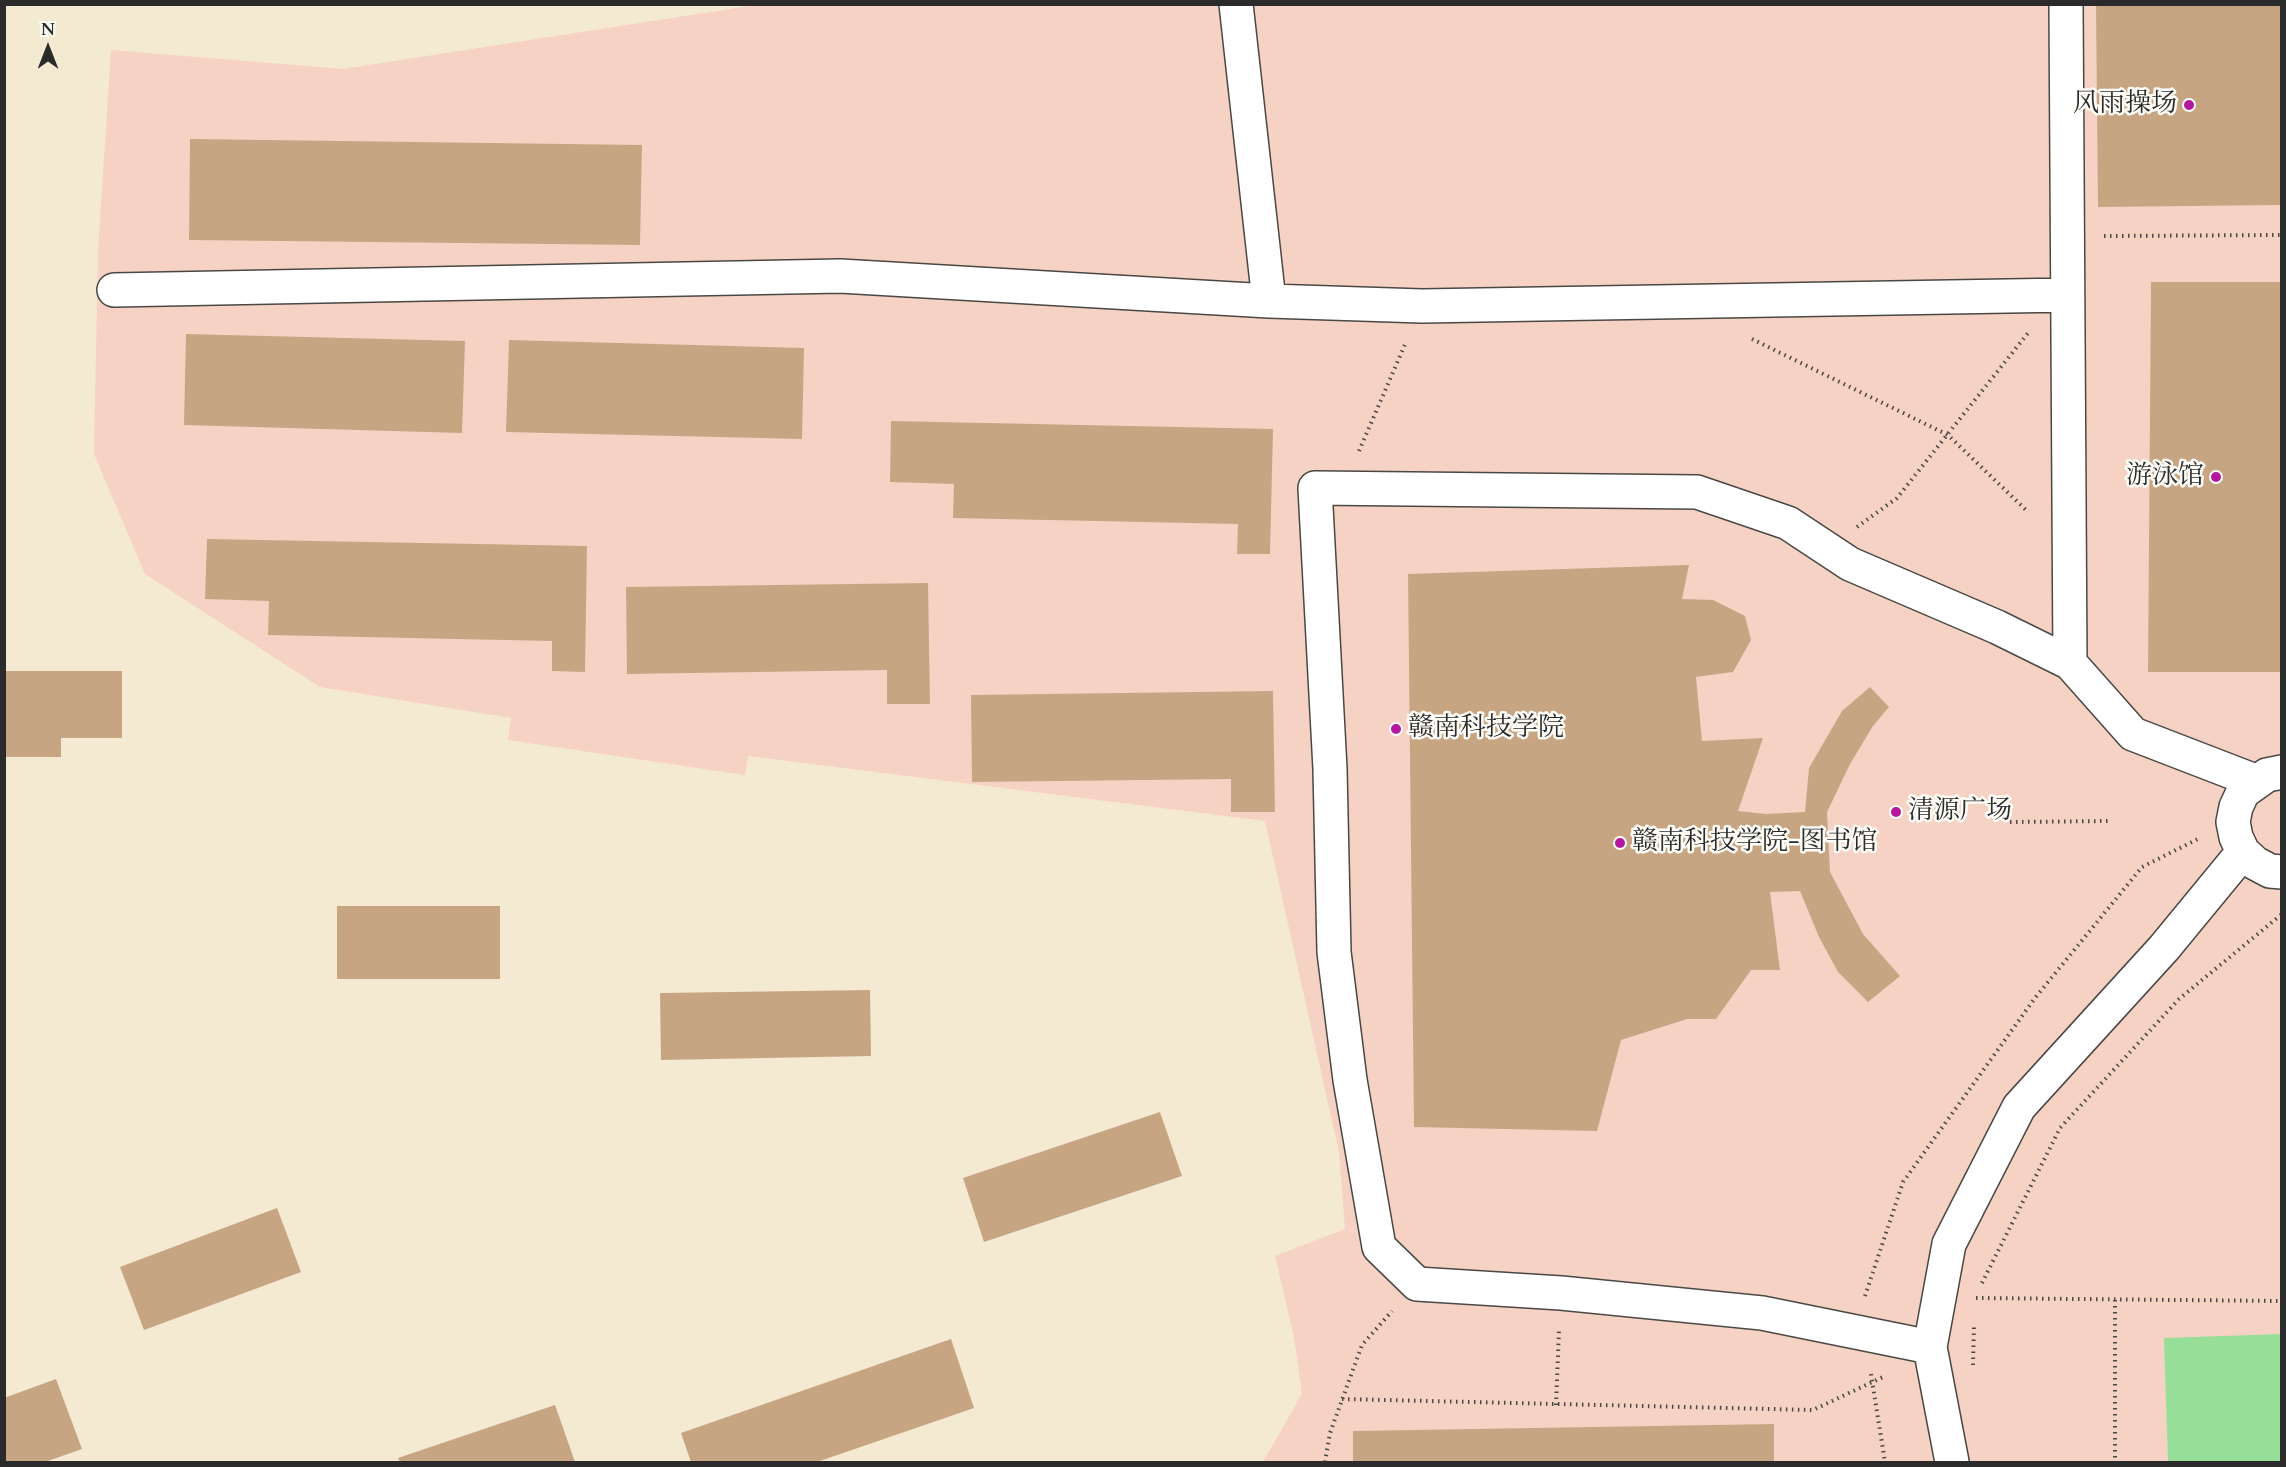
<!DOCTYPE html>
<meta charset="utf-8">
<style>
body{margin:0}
#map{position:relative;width:2286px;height:1467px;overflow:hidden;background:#f4e9d1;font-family:Cardo,serif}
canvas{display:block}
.frame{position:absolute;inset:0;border:6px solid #2b2b2b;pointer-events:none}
.north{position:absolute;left:18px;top:18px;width:60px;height:60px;-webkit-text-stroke:4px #fdfcf7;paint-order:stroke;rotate:0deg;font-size:16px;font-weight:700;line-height:24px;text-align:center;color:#2b2b2b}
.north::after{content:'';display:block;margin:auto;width:21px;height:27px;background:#2b2b2b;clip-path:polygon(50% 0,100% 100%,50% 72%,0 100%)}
</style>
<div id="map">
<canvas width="2286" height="1467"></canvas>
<div class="frame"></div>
<div class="north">N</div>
</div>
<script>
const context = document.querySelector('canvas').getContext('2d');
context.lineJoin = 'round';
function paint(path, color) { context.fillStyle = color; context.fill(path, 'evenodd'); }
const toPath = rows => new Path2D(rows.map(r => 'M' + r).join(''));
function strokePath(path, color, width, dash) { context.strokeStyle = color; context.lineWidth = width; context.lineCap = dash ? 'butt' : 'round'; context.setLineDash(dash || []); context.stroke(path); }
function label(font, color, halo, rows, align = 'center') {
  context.font = font + ' Cardo,"Noto Serif SC",serif'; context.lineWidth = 5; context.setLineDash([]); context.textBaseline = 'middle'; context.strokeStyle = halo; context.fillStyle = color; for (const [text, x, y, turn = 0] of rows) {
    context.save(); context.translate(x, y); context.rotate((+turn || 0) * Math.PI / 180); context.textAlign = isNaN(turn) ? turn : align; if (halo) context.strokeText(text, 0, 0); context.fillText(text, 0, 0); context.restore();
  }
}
const built = toPath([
 [762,4,2281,5,2281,1462,1263,1462,1302,1394,1294,1337,1275,1256,1345,1229,1339,1152,1265,821,748,756,745,775,508,740,511,718,320,687,145,574,94,454,98,251,111,50,343,69]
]);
const green = toPath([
 [2281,1334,2281,1462,2168,1462,2164,1338]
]);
const building = toPath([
 [2096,4,2282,4,2282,205,2098,207],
 [190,139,642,145,640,245,189,240],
 [2151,282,2282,282,2282,672,2148,672],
 [186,334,465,341,462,433,184,425],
 [509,340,804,348,802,439,506,432],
 [891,421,1273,429,1270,554,1237,554,1238,524,953,518,954,484,890,482],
 [207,539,587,546,585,672,552,671,552,641,268,635,269,601,205,599],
 [1689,565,1682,599,1713,600,1745,616,1751,640,1733,672,1696,677,1702,741,1763,738,1738,811,1766,814,1805,812,1809,768,1842,711,1870,687,1889,707,1873,726,1850,764,1827,812,1830,872,1863,934,1900,976,1868,1002,1838,972,1819,937,1800,891,1770,892,1780,970,1751,970,1716,1019,1687,1019,1621,1040,1597,1131,1414,1127,1408,574],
 [928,583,930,704,887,704,887,670,627,674,626,587],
 [4,671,122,671,122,738,61,738,61,757,4,757],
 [1273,691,1275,812,1231,812,1231,779,972,782,971,695],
 [337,906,500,906,500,979,337,979],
 [870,990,871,1056,661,1060,660,993],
 [1160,1112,1182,1176,984,1242,963,1178],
 [277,1208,301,1272,144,1330,120,1267],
 [951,1339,974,1408,817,1462,691,1462,681,1433],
 [56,1379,82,1449,45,1462,4,1462,4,1398],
 [555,1405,575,1462,400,1462,398,1458],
 [1774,1424,1774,1462,1353,1462,1353,1431]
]);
const path = toPath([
 [2104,236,2282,235],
 [1752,339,1948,435,2026,510],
 [1359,451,1406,342],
 [1857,527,1897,498,2028,333],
 [2010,822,2111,821],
 [1982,1283,2060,1128,2179,999,2282,914],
 [1865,1296,1903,1182,2035,998,2142,867,2200,838],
 [1976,1298,2282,1301],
 [2115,1300,2115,1462],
 [1973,1365,1974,1325],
 [1871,1374,1885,1462],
 [1342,1399,1813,1410,1883,1377],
 [1556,1405,1559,1330],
 [1325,1462,1330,1433,1362,1345,1392,1311]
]);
const minor = toPath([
 [1236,4,1269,301],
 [2066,4,2070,663],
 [114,290,840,276,1269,301,1422,306,2067,295],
 [2282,772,2267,775,2243,792,2236,807,2233,822,2236,837,2243,852,2255,863,2270,871,2282,872],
 [1930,1347,1762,1313,1561,1293,1417,1284,1379,1247,1350,1080,1334,952,1330,769,1315,488,1697,492,1788,523,1850,564,1997,627,2070,663,2133,734,2255,781],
 [1952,1462,1930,1347,1949,1244,2019,1107,2164,948,2243,852]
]);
const markers = [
 [2189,105,6,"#b5179e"],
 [2216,477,6,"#b5179e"],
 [1396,729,6,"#b5179e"],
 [1896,812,6,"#b5179e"],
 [1620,843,6,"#b5179e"]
];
const poiNames = [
 ["风雨操场",2177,105,"right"],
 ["游泳馆",2204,477,"right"],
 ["赣南科技学院",1408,729],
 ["清源广场",1908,812],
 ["赣南科技学院-图书馆",1632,843]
];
paint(built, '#f6d2c4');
paint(green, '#97df99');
paint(building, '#c7a583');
strokePath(minor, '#494844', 36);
strokePath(path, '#494844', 4, [1.5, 4.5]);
strokePath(minor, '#fff', 33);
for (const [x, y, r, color] of markers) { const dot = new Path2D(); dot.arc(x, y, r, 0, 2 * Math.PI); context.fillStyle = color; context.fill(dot); strokePath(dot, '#fdfcf7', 2); }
label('26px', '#2b2b2b', '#fdfcf7', poiNames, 'left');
</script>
